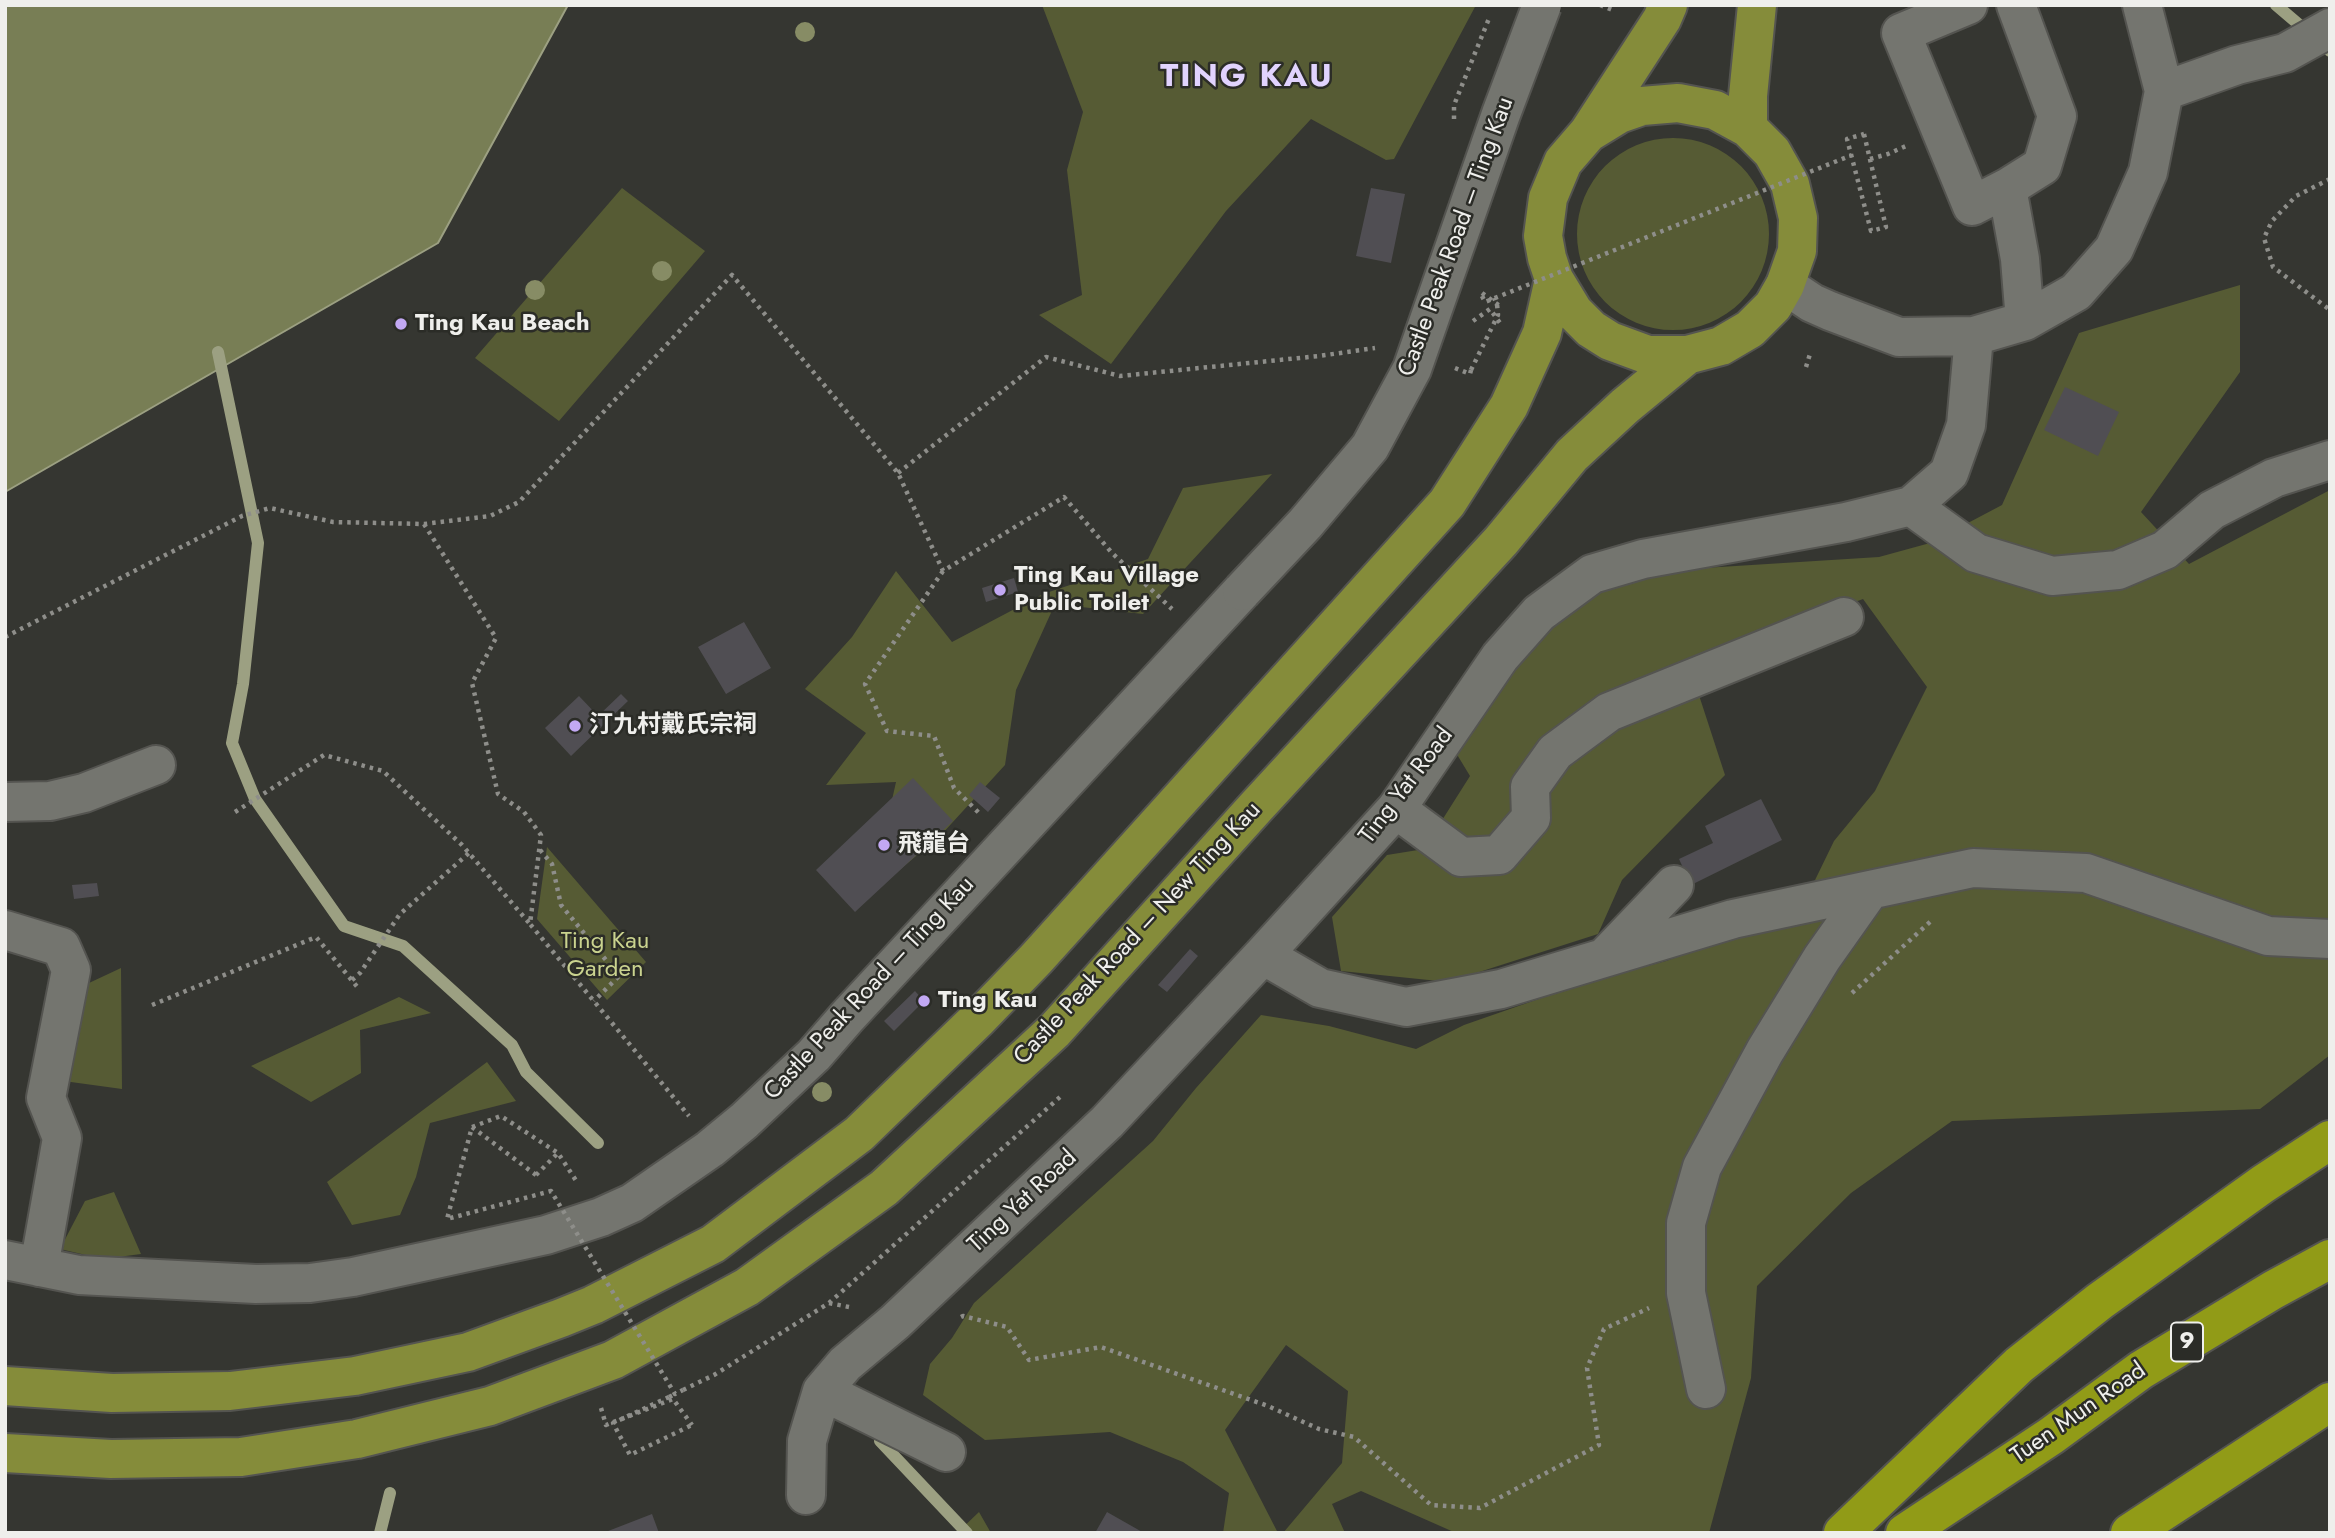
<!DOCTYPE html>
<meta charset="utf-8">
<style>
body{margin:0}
#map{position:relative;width:2335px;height:1538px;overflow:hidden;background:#353631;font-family:Jost,sans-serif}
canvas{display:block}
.frame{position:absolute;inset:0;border:7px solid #efefec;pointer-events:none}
</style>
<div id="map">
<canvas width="2335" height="1538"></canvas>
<div class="frame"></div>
</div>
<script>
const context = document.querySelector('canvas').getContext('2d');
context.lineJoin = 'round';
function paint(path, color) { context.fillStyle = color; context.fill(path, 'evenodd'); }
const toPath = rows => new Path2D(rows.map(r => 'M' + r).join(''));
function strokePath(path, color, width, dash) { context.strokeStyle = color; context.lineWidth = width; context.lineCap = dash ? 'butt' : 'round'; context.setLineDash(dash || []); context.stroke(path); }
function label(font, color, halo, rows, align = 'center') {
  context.font = font + ' Jost,"Noto Sans TC",sans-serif'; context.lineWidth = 5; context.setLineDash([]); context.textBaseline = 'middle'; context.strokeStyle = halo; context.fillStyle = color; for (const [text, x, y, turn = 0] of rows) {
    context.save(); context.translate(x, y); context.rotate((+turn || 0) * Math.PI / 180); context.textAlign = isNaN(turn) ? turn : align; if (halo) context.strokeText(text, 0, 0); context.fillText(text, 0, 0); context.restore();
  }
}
const green = toPath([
 [1042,5,1476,5,1394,159,1386,160,1311,119,1226,211,1111,364,1039,315,1082,295,1067,170,1083,112],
 '1577 234a96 96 0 1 1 192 0a96 96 0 1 1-192 0Z',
 [622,188,705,251,559,421,475,358],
 [2240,285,2240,372,2141,512,2189,564,2330,490,2330,1055,2260,1109,1952,1121,1851,1193,1757,1286,1751,1378,1709,1533,1456,1533,1361,1491,1332,1504,1345,1533,1283,1533,1342,1463,1348,1391,1286,1345,1225,1430,1278,1533,1223,1533,1229,1493,1183,1462,1110,1432,985,1440,923,1395,930,1364,952,1338,974,1303,1153,1141,1196,1088,1261,1015,1329,1026,1416,1049,1464,1025,1593,980,1666,961,1799,913,1834,841,1875,791,1927,687,1863,599,1661,675,1696,686,1725,775,1622,880,1598,934,1448,982,1341,971,1332,917,1387,855,1418,850,1439,825,1470,776,1450,743,1520,652,1588,597,1656,571,1879,557,1930,543,2002,505,2079,333],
 [1272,474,1143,614,1055,604,1016,690,1005,765,941,835,871,894,896,782,826,785,866,733,805,689,852,637,896,571,952,642,1043,594,1148,559,1183,488],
 [547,847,646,962,607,1000,537,919],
 [121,968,122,1089,49,1079,74,990],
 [399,997,431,1013,360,1030,361,1073,311,1102,251,1066],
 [487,1062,516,1101,430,1123,416,1177,400,1215,352,1225,327,1182],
 [114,1192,141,1254,103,1259,60,1249,85,1201],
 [979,1512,991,1533,957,1533]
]);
const water = toPath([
 [5,5,568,5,438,243,5,492,5,5]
]);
const stream = toPath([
 [2276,5,2330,51],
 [218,352,258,543,243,684,232,743,255,799,344,926,403,946,512,1045,526,1072,598,1143],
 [880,1441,967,1533],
 [380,1533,390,1493]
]);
const building = toPath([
 [1371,188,1405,194,1391,263,1356,256],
 [2065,387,2119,412,2098,456,2044,430],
 [1014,578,1018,592,986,602,982,588],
 [744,622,771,668,726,694,698,647],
 [621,694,628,701,571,756,545,728,579,696,598,716],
 [913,778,953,821,855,912,816,870],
 [980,782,1000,798,988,812,969,795],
 [1761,799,1782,840,1691,885,1679,859,1713,843,1705,826],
 [97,883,99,896,74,899,72,885],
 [1190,949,1198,956,1167,992,1158,985],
 [915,991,924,1001,894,1031,884,1021],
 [1107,1512,1144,1533,1095,1533],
 [652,1514,659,1533,603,1533]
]);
const path = toPath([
 [1600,5,1615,11],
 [1454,119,1454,105,1490,16],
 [1864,134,1886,227,1871,231,1847,139,1864,134],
 [1870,159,1888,154,1906,146],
 [2330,179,2296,196,2272,221,2264,238,2273,267,2330,310],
 [1482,293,1501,307],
 [1473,321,1490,309,1500,323],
 [1806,367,1810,354],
 [1455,368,1470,374,1471,370],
 [898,473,1046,357,1120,376,1319,356,1375,348],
 [424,524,496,638,472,683,498,794,524,812,541,835,530,924,689,1116],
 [943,571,865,684,887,731,934,736,954,788,979,813],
 [5,637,242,516,270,508,333,522,424,524,490,516,519,502,732,275,898,473,943,571,1064,497,1112,553,1172,609],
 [235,812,324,755,383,771,462,845,530,924],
 [540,850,552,864,561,905,619,976,594,1001],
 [352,980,360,973,400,914,469,853],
 [1852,993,1931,921],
 [152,1005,316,937,359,989],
 [472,1127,501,1116,558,1153],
 [536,1175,558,1153,577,1182],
 [829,1303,849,1307],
 [961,1317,963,1316,1007,1327,1029,1360,1101,1347,1268,1406,1319,1429,1354,1437,1431,1505,1480,1508,1599,1445,1587,1368,1604,1329,1649,1308],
 [683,1390,714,1375,829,1303,1060,1097],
 [669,1397,675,1394],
 [601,1408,606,1425,673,1399,692,1425]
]);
const minor = toPath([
 [1968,5,1901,33,1972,206,2007,188,2042,166,2057,116,2016,5],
 [2164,91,2237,65,2285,53,2330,28],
 [2007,188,2020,259,2025,321],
 [1785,285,1812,303,1830,311,1899,337,1974,336,2025,321,2076,292,2114,249,2148,172,2164,91,2142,5],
 [1911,506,1976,553,2052,576,2118,570,2165,550,2212,510,2274,478,2330,460],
 [5,802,50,801,84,793,156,765],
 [1396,809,1461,857,1499,855,1531,818,1530,787,1555,752,1609,712,1844,617],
 [5,930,61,947,71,970,46,1098,62,1138,39,1267],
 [1608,954,1674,885],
 [1263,955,1320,988,1406,1007,1501,989,1733,919,1973,868,2086,873,2268,936,2330,939],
 [5,1260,79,1275,256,1284,310,1283,353,1277,546,1235,601,1217,632,1203,710,1149,744,1121,814,1055,847,1017,1242,591],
 [1706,1389,1686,1293,1686,1223,1702,1167,1765,1051,1822,958,1870,890],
 [822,1391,946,1452],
 [806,1495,807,1441,822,1391,845,1364,895,1322,1107,1122,1263,955,1396,809,1500,657,1539,613,1592,574,1643,559,1846,522,1911,506,1949,473,1966,425,1974,336]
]);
const major = toPath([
 [1748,128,1748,96,1757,5],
 [1588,133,1619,114,1642,106,1678,103,1715,110,1748,128,1772,152,1790,184,1798,218,1797,251,1785,285,1773,306,1750,329,1721,346,1687,355,1648,355,1610,341,1591,329,1574,312,1554,279,1547,258,1543,236,1548,198,1563,162,1588,133,1662,19,1668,5],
 [5,1386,112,1393,230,1391,355,1376,468,1352,561,1318,593,1305,713,1244,859,1134,978,1019,1036,959,1447,503,1509,406,1542,333,1554,279],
 [5,1453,111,1459,241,1457,357,1439,490,1406,589,1369,613,1360,747,1287,884,1188,1054,1031,1256,807,1501,541,1572,455,1625,406,1687,355]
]);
const highway = toPath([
 [1843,1533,2019,1365,2100,1301,2263,1184,2330,1140],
 [1905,1533,2051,1436,2141,1370,2273,1290,2330,1259],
 [2130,1533,2330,1402]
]);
const pathBridge = toPath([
 [1482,296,1485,302,1852,155],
 [1471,370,1498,315,1497,304,1494,298],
 [536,1175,472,1127,447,1219,551,1191,675,1394,683,1390],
 [669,1397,613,1423,630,1455,692,1425]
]);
const minorBridge = toPath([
 [1242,591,1305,524,1370,447,1412,369,1501,114,1542,5]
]);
const trees = [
 [805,32],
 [662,271],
 [535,290],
 [822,1092]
];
const markers = [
 [401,324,7,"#c2a8f3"],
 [1000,590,7,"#c2a8f3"],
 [575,726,7,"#c2a8f3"],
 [884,845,7,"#c2a8f3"],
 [924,1001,7,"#c2a8f3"]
];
const shields = [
 [2187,1342,32]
];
const shieldNames = [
 ["9",2187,1342]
];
const streetNames = [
 ["Castle Peak Road – Ting Kau",1457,237,-70],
 ["Ting Yat Road",1407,786,-53],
 ["Castle Peak Road – New Ting Kau",1138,934,-47],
 ["Castle Peak Road – Ting Kau",870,989,-47],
 ["Ting Yat Road",1023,1202,-43],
 ["Tuen Mun Road",2079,1414,-35]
];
const poiNames = [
 ["Ting Kau Beach",415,324],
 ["Ting Kau Village",1014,576],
 ["Public Toilet",1014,604],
 ["汀九村戴氏宗祠",589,726],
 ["飛龍台",898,845],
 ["Ting Kau",938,1001]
];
const parkNames = [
 ["Ting Kau",605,942],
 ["Garden",605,970]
];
const districtNames = [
 ["TING KAU",1247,78]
];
paint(green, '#565b34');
paint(water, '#787e55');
strokePath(water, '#9ca082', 2);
strokePath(stream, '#9ca082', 12);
paint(building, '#504e53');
strokePath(minor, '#545450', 42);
strokePath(major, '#545450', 42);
strokePath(highway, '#545450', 42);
strokePath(path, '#8e8e8a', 4.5, [3.5, 5]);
strokePath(minor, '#74756f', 38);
strokePath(major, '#858c3a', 38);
strokePath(highway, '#919b17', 38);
strokePath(minorBridge, '#545450', 42, []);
strokePath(pathBridge, '#8e8e8a', 4.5, [3.5, 5]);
strokePath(minorBridge, '#74756f', 38);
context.fillStyle = '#878c65';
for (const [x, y] of trees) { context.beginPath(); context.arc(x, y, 10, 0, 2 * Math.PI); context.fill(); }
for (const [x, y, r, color] of markers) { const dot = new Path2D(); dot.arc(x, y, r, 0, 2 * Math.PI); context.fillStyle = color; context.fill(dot); strokePath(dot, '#2b2c27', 2.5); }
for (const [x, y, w] of shields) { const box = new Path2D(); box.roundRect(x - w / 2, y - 19.5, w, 39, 5); context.fillStyle = '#2b2c27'; context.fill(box); strokePath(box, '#efefec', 2); }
label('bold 23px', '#efefec', null, shieldNames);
label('24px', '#efefec', '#2b2c27', streetNames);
label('bold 24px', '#efefec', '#2b2c27', poiNames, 'left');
label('24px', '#cad38f', '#2b2c27', parkNames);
context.letterSpacing = '2px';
label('bold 32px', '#e1d3fe', '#2b2c27', districtNames);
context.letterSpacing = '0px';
</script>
